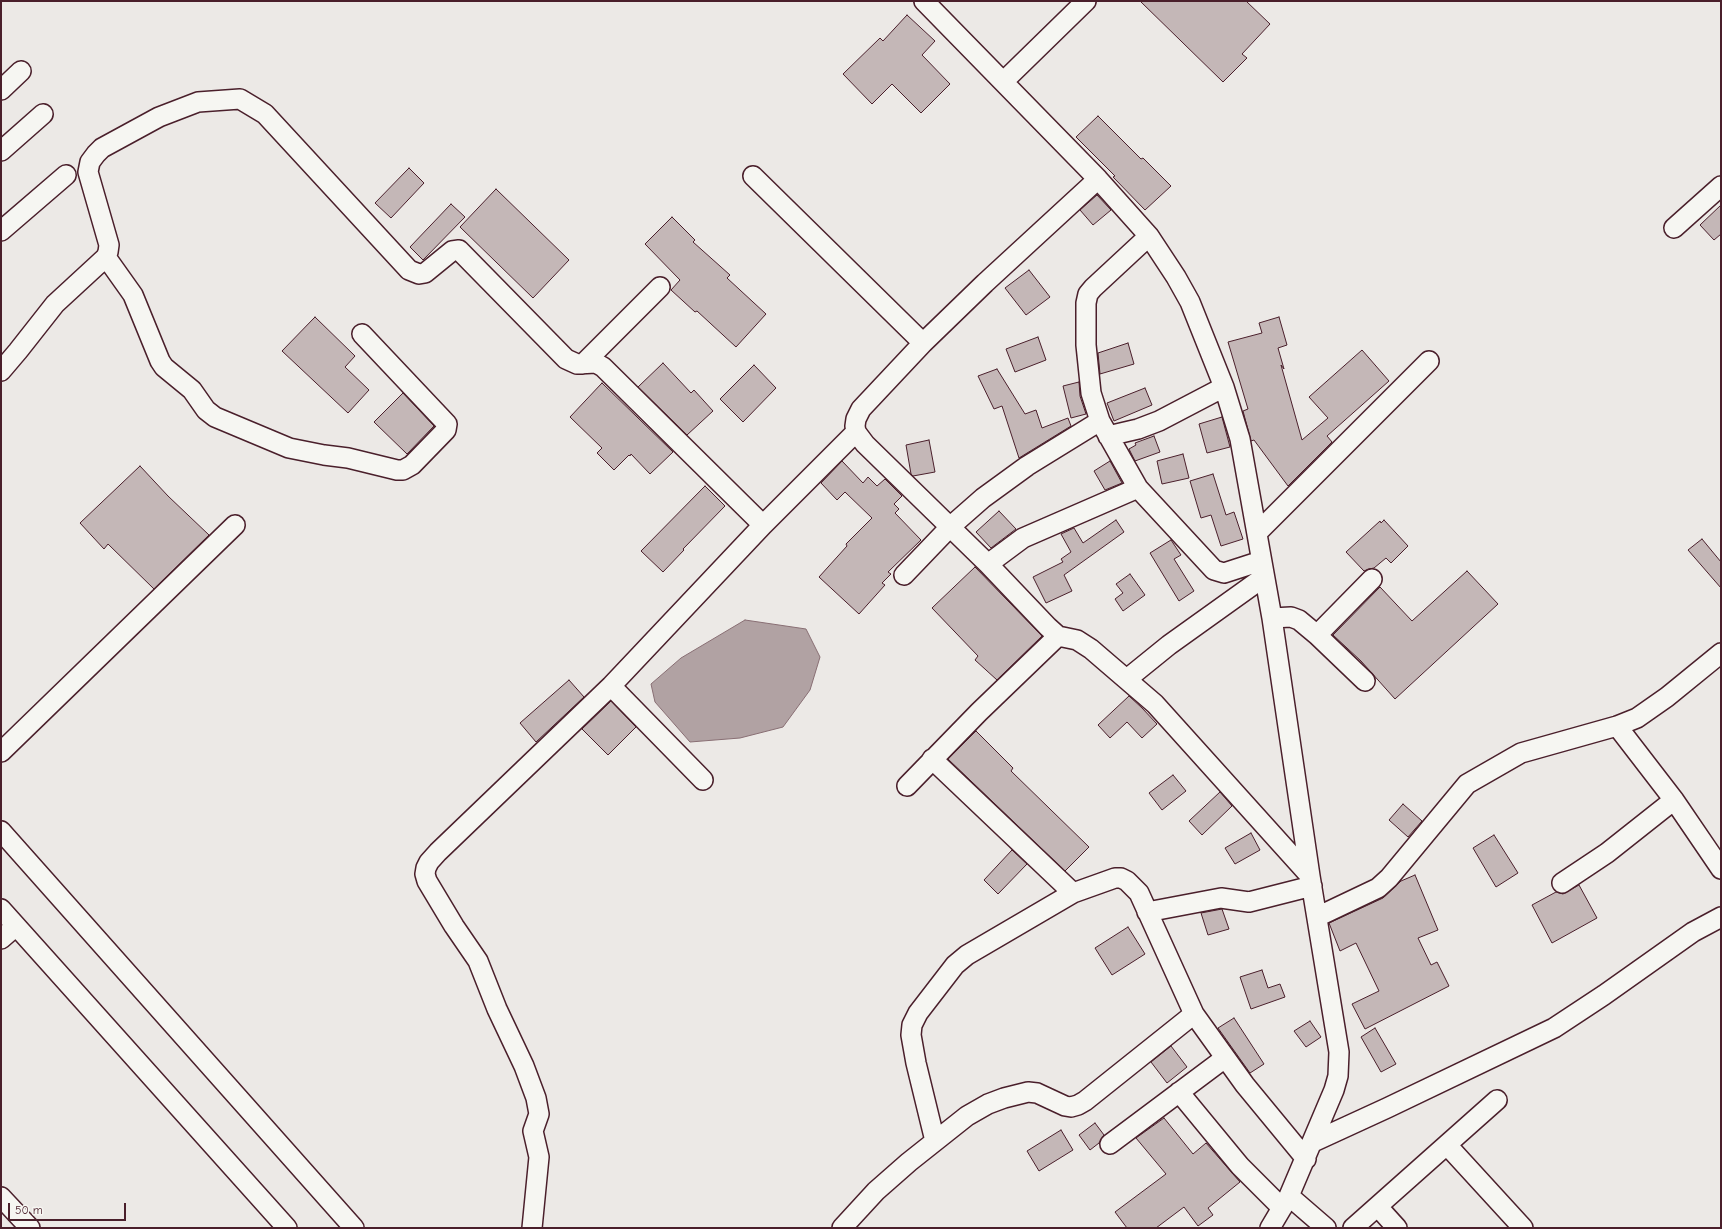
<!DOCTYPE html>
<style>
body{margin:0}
#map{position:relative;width:1722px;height:1229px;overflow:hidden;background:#ece9e6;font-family:"Comic Neue",sans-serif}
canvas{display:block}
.frame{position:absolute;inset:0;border:2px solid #4a1f2b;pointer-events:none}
.scale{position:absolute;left:8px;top:1203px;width:118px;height:18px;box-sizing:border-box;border:2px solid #4a1f2b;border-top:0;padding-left:5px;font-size:12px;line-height:14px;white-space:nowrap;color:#4a1f2b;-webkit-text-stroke:3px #f6f6f2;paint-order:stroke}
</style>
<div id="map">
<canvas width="1722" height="1229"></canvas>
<div class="frame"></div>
<div class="scale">50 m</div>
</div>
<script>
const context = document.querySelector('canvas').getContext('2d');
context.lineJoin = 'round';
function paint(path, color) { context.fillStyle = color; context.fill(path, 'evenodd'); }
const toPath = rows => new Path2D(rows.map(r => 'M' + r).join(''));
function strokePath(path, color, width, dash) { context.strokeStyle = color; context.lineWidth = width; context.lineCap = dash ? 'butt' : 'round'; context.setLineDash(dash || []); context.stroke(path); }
const water = toPath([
 [745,620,806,629,820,657,810,690,783,727,740,738,690,742,655,702,651,684,681,658,745,620]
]);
const building = toPath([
 [1140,1,1246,1,1270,24,1242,54,1247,58,1223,82,1140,1],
 [907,15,935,41,922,55,950,84,921,113,892,84,872,104,843,74,880,38,883,41,907,15],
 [1098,116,1141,159,1143,158,1171,186,1145,210,1113,177,1115,176,1076,137,1098,116],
 [409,168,424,183,391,218,375,203,409,168],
 [496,189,569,260,533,298,460,227,496,189],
 [1097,195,1111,210,1093,225,1080,210,1097,195],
 [451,204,465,217,423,260,410,247,451,204],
 [1721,205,1721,234,1714,240,1700,225,1721,205],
 [672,217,695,240,693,242,730,275,727,278,766,314,736,347,697,311,695,312,671,290,680,280,645,244,672,217],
 [1029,270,1050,297,1026,315,1005,288,1029,270],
 [315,317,355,356,345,367,369,390,348,413,282,351,315,317],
 [1279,317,1287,345,1278,348,1284,369,1281,365,1302,440,1328,418,1309,397,1362,350,1389,381,1327,436,1332,442,1288,486,1254,440,1251,441,1243,411,1248,409,1228,342,1262,333,1259,323,1279,317],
 [1038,337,1046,360,1015,372,1006,349,1038,337],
 [1128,343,1134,364,1100,374,1098,353,1128,343],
 [663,363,691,393,694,390,713,411,687,435,638,387,663,363],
 [754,365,776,388,743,422,720,399,754,365],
 [997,369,1025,414,1036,410,1042,428,1068,418,1071,426,1019,458,1002,406,994,409,978,376,997,369],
 [1079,382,1080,396,1086,414,1071,418,1063,386,1079,382],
 [602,383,673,452,650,474,631,454,630,456,629,455,614,470,597,453,602,448,570,417,602,383],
 [1145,388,1152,405,1114,421,1107,403,1145,388],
 [403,393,434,426,407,454,374,422,403,393],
 [1222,417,1230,447,1207,453,1199,424,1222,417],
 [1154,436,1160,452,1135,461,1129,449,1136,445,1135,443,1154,436],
 [929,440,935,472,913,476,911,474,906,445,929,440],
 [1183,454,1189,478,1162,484,1157,461,1183,454],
 [842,461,863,483,868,477,877,486,885,479,902,496,894,504,899,509,895,513,921,540,888,572,891,574,882,583,885,585,859,614,819,577,847,546,846,544,872,518,845,492,837,500,821,483,842,461],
 [1110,461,1122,483,1105,490,1094,471,1110,461],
 [140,466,168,496,209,535,154,589,108,544,104,549,80,523,140,466],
 [1213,474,1226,515,1234,512,1243,539,1221,546,1211,515,1201,518,1190,481,1213,474],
 [705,486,725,506,683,549,684,550,663,572,641,551,705,486],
 [999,511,1016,529,991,548,976,532,999,511],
 [1116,520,1124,532,1064,575,1072,591,1046,603,1033,577,1063,562,1061,559,1071,552,1061,534,1074,528,1083,543,1116,520],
 [1384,520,1408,546,1391,563,1386,558,1374,568,1369,569,1364,571,1346,552,1380,521,1381,523,1384,520],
 [1702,539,1721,562,1721,588,1688,550,1702,539],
 [1171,540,1181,555,1174,559,1194,591,1179,601,1150,553,1171,540],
 [975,567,1042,636,997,680,975,660,978,656,932,608,975,567],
 [1467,571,1498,604,1395,699,1361,661,1333,635,1380,587,1412,621,1467,571],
 [1130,574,1145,595,1123,611,1115,599,1123,593,1116,584,1130,574],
 [569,680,584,697,536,742,520,723,569,680],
 [1129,696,1142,708,1157,724,1142,738,1127,722,1110,738,1098,725,1129,696],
 [611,701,636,727,608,755,582,729,611,701],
 [976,731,1013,768,1011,771,1089,847,1065,871,948,759,976,731],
 [1173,775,1186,791,1162,810,1149,793,1173,775],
 [1220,792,1232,806,1202,835,1189,821,1220,792],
 [1403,804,1422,821,1408,837,1389,820,1403,804],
 [1251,833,1260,850,1235,864,1225,848,1251,833],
 [1494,835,1518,873,1496,887,1473,848,1494,835],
 [1012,850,1027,864,998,894,984,880,1012,850],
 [1415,875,1438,930,1418,938,1431,965,1437,962,1449,986,1365,1029,1352,1004,1379,991,1356,943,1340,951,1329,923,1383,898,1401,881,1415,875],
 [1579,885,1597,918,1552,943,1532,905,1556,892,1563,894,1579,885],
 [1222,909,1229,929,1208,935,1201,913,1222,909],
 [1128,927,1145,954,1112,975,1095,948,1128,927],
 [1262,970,1268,988,1280,984,1285,997,1251,1009,1240,977,1262,970],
 [1234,1018,1264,1064,1250,1073,1218,1028,1234,1018],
 [1310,1021,1321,1037,1306,1047,1294,1031,1310,1021],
 [1375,1028,1396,1064,1381,1072,1361,1037,1375,1028],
 [1171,1046,1187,1067,1167,1083,1151,1062,1171,1046],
 [1164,1118,1193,1154,1206,1143,1240,1182,1208,1208,1213,1215,1198,1226,1184,1207,1156,1228,1127,1228,1115,1212,1166,1174,1136,1138,1164,1118],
 [1095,1123,1104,1135,1099,1143,1090,1150,1079,1135,1095,1123],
 [1061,1130,1073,1150,1039,1171,1027,1151,1061,1130]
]);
const minor = toPath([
 [924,1,1098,179,1149,236,1176,277,1190,302,1224,387,1240,439,1272,618,1310,876,1339,1052,1338,1076,1334,1090,1289,1196,1270,1228],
 [1004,81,1086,1],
 [1,90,21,71],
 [1,151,43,114],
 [753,176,923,343],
 [1098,179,985,283,923,343,861,409,856,419,855,426,856,432,865,444,988,564,1048,627,1058,636,1077,640,1091,649,1155,704,1310,876],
 [1674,228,1721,186],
 [1,231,66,175],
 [1149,236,1093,288,1088,294,1086,303,1086,345,1091,393,1100,421,1138,488,1214,570,1224,573,1261,561],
 [106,257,133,295,160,361,164,367,192,390,206,410,215,417,289,448,324,455,348,458,397,470,403,470,412,465,446,430,447,424,362,334],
 [583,364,660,287],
 [1,371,18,351,55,304,106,257,108,252,109,245,88,172,90,162,96,154,102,148,159,117,198,102,240,99,265,114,409,270,419,274,425,273,452,251,459,250,566,359,577,364,596,363,603,367,763,525],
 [1108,436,1138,429,1159,421,1224,387],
 [1257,533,1429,361],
 [988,564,1023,538,1138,488],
 [904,575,950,527,983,498,1027,466,1100,421],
 [1272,618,1291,617,1299,620,1317,635,1365,681],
 [1317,635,1372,579],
 [1127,679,1169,645,1264,577],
 [611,686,703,780],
 [1617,726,1674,800,1721,869],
 [1,752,235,525],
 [932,759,1073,893],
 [907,786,979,712,1058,636],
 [1,831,354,1228],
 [1562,883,1607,853,1674,800],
 [1,909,287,1228],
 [1147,912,1221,898,1249,902,1312,886],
 [1317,917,1378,888,1389,878,1467,784,1521,753,1617,726,1637,718,1667,697,1721,653],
 [1,939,16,926],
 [1179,1092,1240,1166,1282,1208],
 [935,1141,916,1063,911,1035,912,1025,918,1013,955,965,967,955,1073,893,1115,878,1121,878,1127,881,1139,893,1194,1014,1245,1085,1306,1159],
 [1313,1142,1387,1108,1554,1028,1604,995,1693,932,1721,917],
 [1110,1144,1225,1058],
 [1447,1145,1523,1228],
 [1289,1196,1326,1228],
 [1,1197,30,1228],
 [1378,1207,1397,1228],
 [532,1228,539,1157,533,1131,539,1114,536,1098,524,1066,497,1009,478,961,454,926,427,881,425,874,426,868,429,862,438,852,611,686,763,525,856,432],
 [842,1228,876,1191,909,1162,967,1116,988,1104,1004,1098,1028,1092,1037,1093,1065,1106,1071,1107,1078,1105,1085,1101,1194,1014],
 [1353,1228,1497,1100]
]);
paint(water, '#b1a2a3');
strokePath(water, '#886e73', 1);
paint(building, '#c4b7b7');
strokePath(building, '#4a1f2b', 1);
strokePath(minor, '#4a1f2b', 22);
strokePath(minor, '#f6f6f2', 19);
</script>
